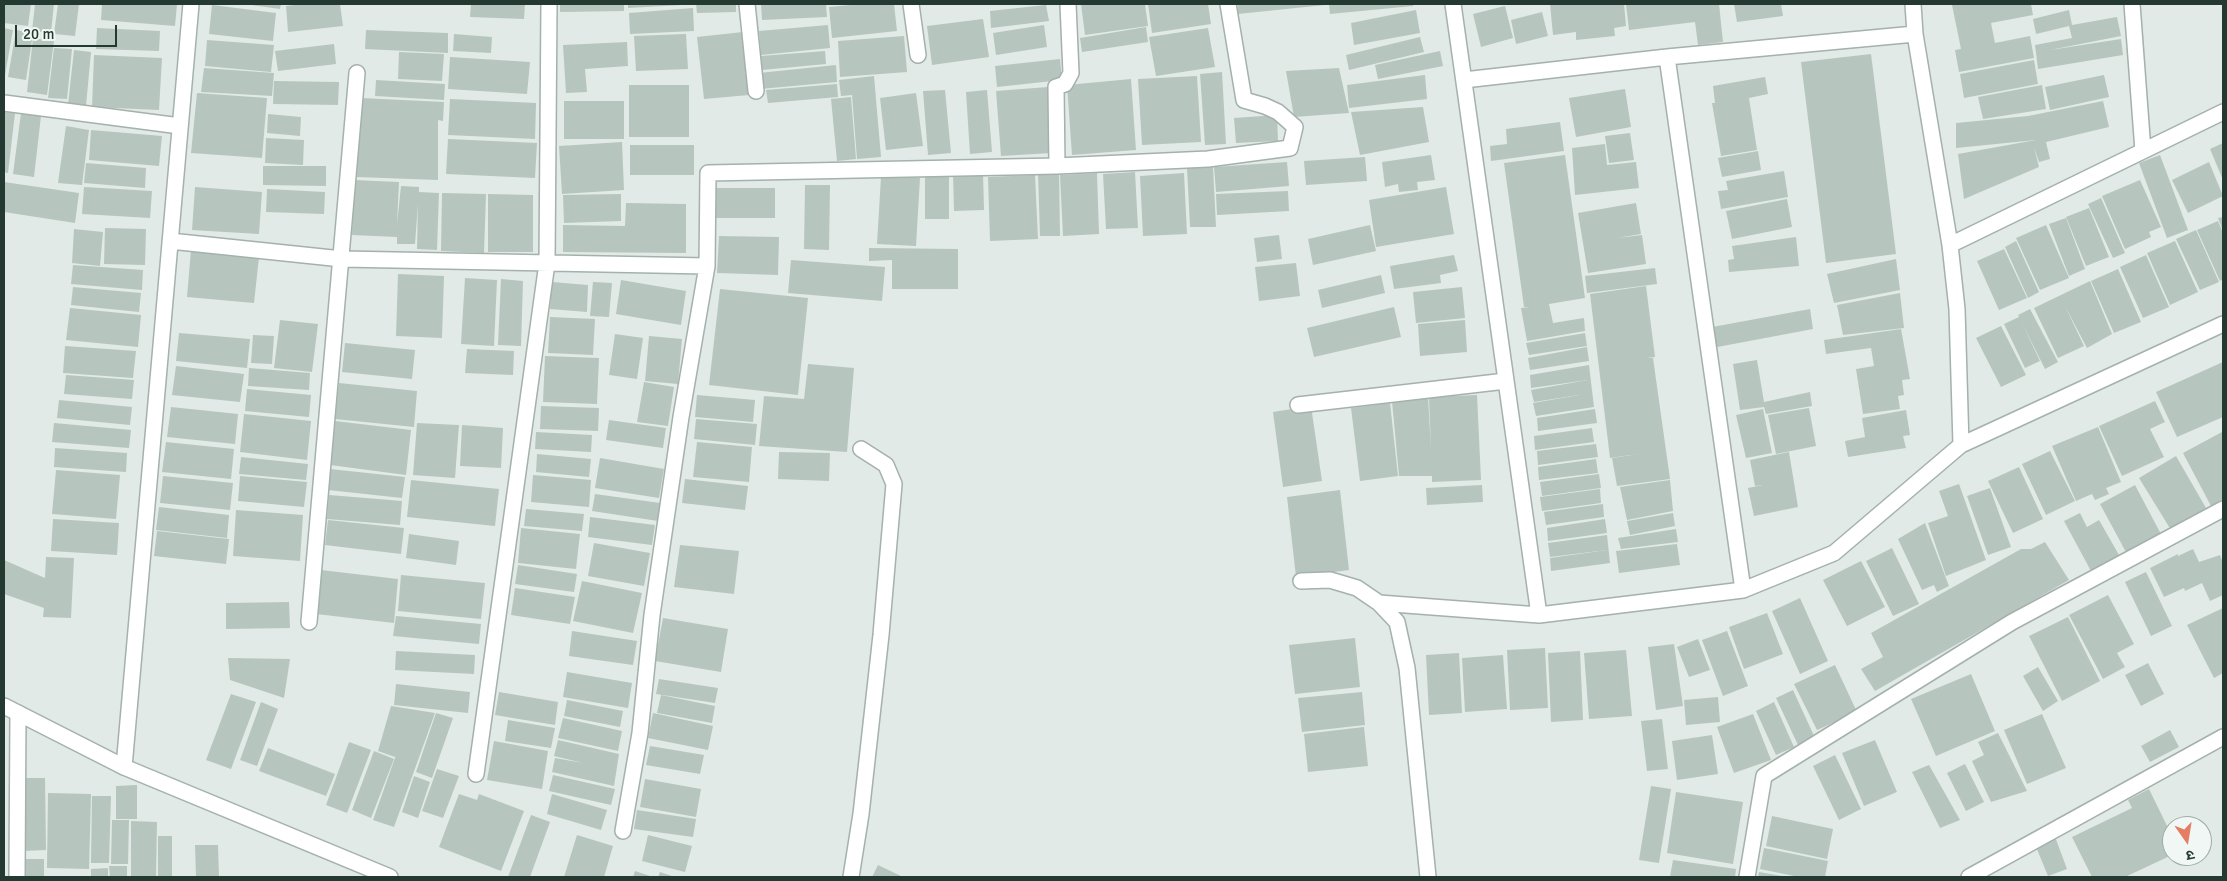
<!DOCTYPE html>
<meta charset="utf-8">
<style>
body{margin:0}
#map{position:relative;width:2227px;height:881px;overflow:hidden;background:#e1eae6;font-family:Signika,"Noto Sans Devanagari",sans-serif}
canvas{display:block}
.frame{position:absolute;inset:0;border:5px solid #233932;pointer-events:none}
.north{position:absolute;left:2162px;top:816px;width:50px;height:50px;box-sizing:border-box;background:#f1f7f4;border:1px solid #9faba6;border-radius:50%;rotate:167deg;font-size:14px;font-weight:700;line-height:20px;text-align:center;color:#233932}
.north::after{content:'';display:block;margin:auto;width:18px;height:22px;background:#e57d65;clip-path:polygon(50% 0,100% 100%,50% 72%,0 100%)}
.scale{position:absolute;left:15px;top:25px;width:102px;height:22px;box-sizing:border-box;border:2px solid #233932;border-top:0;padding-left:6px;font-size:15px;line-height:18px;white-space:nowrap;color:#233932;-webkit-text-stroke:4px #f1f7f4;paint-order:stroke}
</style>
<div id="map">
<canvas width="2227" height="881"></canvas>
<div class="frame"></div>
<div class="north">उ</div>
<div class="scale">20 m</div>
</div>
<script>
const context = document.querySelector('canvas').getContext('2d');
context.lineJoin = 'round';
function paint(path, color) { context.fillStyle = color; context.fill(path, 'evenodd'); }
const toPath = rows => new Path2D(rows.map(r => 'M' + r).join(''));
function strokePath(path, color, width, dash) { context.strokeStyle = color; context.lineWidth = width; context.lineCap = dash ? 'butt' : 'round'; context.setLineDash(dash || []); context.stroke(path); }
const building = toPath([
 [4,4,31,4,28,26,4,23],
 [35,4,54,4,51,33,32,31],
 [58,4,79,4,75,36,54,34],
 [102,4,177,4,175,26,101,20],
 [244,4,281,4,280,9],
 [303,4,340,4,343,26,288,32,286,6],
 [471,4,525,4,524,19,470,17],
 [560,4,624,4,624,11,560,12],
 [628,4,682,4,682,5,628,8],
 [696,4,736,4,736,12,697,13],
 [761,4,826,4,827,17,762,20],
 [861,4,894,4,897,31,832,38,829,7],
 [1081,4,1145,4,1148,26,1085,35],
 [1148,4,1208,4,1211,24,1152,33],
 [1238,4,1325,4,1325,5,1238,14],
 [1329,4,1413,4,1413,6,1330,14],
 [1550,4,1624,4,1626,26,1614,28,1615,36,1576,40,1576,32,1553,35],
 [1626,4,1719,4,1723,42,1698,45,1695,22,1629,30],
 [1734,4,1781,4,1783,16,1737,22],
 [1958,4,2031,4,2033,15,1991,23,1995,43,2030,36,2034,58,1959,72,1955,50,1961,49,1952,5],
 [212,5,276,13,273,41,209,34],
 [1046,5,1049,21,991,28,990,11],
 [1505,6,1513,38,1481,47,1473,14],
 [693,8,694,31,630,34,629,13],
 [1416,10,1420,33,1354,45,1351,23],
 [2069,10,2072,25,2117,17,2121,36,2050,50,2121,39,2123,55,2038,69,2035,45,2072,38,2069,26,2036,34,2033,19],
 [1542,12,1548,36,1516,44,1511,20],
 [983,19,989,57,932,65,927,26],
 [828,25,830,48,761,55,759,31],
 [1044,25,1047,47,996,55,993,33],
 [1146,27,1148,42,1082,52,1080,38],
 [4,28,13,30,5,75,4,75],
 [97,28,160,31,159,51,96,49],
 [1208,28,1215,67,1156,76,1149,37],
 [16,30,33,33,26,80,8,77],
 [366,30,448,33,448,53,365,49],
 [743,32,749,95,704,99,697,37],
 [454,34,492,37,491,53,453,51],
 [686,34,688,69,636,71,634,36],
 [904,36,907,72,840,77,838,41],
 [1420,37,1424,52,1349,70,1346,55],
 [33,38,54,41,47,95,27,92],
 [207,40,274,45,271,72,205,66],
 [627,42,628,66,585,69,587,92,566,93,563,45],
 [334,44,336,64,278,71,275,51],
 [54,48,72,49,67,99,48,98],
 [74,50,91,52,86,106,68,105],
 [825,51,826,64,762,70,761,56],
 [1440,51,1443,66,1378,79,1375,65],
 [399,52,444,54,442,81,398,79],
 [1871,54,1896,254,1826,263,1801,62],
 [94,55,162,58,159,110,92,107],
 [450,57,530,62,527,94,448,89],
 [1060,59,1062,80,997,87,995,66],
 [2034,60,2038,84,1964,98,1960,74],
 [836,65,837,82,760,89,759,73],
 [204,68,274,73,272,96,201,92],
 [1339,68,1349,113,1294,117,1286,71],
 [1222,72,1226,144,1205,145,1200,74],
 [1425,75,1427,99,1349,108,1347,85],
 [2104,75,2109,97,2050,110,2045,87],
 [874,76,881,157,857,159,852,95,841,96,839,80],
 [1197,76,1201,142,1142,145,1138,79],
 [1765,77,1768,94,1749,98,1757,150,1721,156,1712,103,1715,103,1713,86],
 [1131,79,1136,150,1072,155,1067,85],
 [376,80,445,84,444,100,375,96],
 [274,81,339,82,338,105,273,104],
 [837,84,838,97,768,103,766,90],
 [629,85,689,85,689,137,629,137],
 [2042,85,2046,109,1983,119,1978,97],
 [1048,87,1052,153,1001,156,996,91],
 [1625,89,1631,127,1576,137,1569,98],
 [945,90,951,153,928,155,923,91],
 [987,90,992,152,970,154,966,92],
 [197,93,267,98,262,158,191,153],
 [916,93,923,146,886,150,880,98],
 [851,97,856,159,837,161,831,99],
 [361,98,444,102,443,121,438,120,438,180,357,177,358,137,360,137],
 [450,99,536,103,535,139,448,135],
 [564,101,624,101,624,139,564,139],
 [2103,101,2109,127,2046,142,2050,159,2039,162,2034,147,2039,167,1964,199,1958,154,2036,140,1956,148,1956,123,2028,116],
 [1423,107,1429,142,1360,155,1351,112],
 [4,112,15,113,8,173,4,172],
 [21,113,41,116,34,177,13,174],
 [268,114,301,117,300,136,267,133],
 [1277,115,1278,141,1236,143,1234,118],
 [1560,122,1564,151,1491,161,1490,146,1507,144,1506,129],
 [66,126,89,130,82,185,58,183],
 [91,130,162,136,159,166,89,160],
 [1630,133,1634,160,1609,163,1605,136],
 [266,138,304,140,303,165,265,163],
 [448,139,537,143,535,178,446,174],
 [622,142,624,190,562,194,559,146],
 [2223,143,2223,180,2210,149],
 [1605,144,1607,165,1636,162,1639,188,1575,195,1572,148],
 [630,145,694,145,694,175,630,175],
 [1758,151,1761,170,1722,177,1718,158],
 [1431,155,1435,180,1417,182,1418,190,1399,192,1398,184,1385,187,1382,162],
 [1565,155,1585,298,1549,304,1553,323,1584,318,1585,331,1527,341,1521,308,1530,307,1524,307,1504,163],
 [2160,155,2188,230,2167,238,2139,163],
 [1365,157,1367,181,1306,185,1304,161],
 [1287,162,1289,186,1216,192,1214,167],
 [2209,162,2223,196,2188,213,2172,180],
 [86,163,146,168,145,188,84,183],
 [263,166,326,166,326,186,263,185],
 [1213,167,1216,227,1190,227,1187,168],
 [1784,171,1788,197,1721,209,1718,191,1728,190,1726,181],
 [1038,172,1059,172,1060,236,1040,236],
 [1135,172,1138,228,1106,229,1103,174],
 [983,173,984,210,954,211,953,174],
 [1097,173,1099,234,1063,236,1060,175],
 [1184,173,1187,234,1143,236,1140,176],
 [949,175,949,219,925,219,925,176],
 [1035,175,1038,239,990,241,988,177],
 [881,177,920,178,916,246,877,244],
 [354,180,399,182,397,224,401,186,419,187,419,192,439,193,437,250,417,249,418,204,415,244,397,244,397,237,352,235],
 [2140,180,2161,227,2149,232,2151,237,2125,249,2102,196],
 [4,182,79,193,75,223,4,212],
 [805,185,830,185,829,250,804,249],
 [84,187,152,191,150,218,82,214],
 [195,187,262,192,259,234,192,230],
 [1446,187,1454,234,1376,247,1369,200],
 [714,188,775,188,775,218,714,218],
 [267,189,325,192,324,214,266,212],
 [1288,191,1289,211,1217,215,1216,194],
 [442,193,486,194,484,253,441,251],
 [488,194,533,195,533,252,488,252],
 [621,194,621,221,564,223,563,195],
 [2101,198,2125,253,2113,258,2088,204],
 [1787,199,1792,227,1732,239,1726,211],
 [626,203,686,204,686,253,563,252,563,225,625,226],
 [1636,203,1641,234,1617,238,1642,235,1646,264,1588,273,1578,213],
 [2089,208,2109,257,2086,266,2066,217],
 [2223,217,2223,231,2218,218],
 [2066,218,2085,269,2069,276,2049,224],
 [2218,221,2223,233,2223,279,2220,281,2197,230],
 [1370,225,1376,251,1313,265,1308,239],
 [2046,225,2069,278,2040,290,2016,238],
 [105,228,146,229,145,265,104,264],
 [74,229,103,232,100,266,72,263],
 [2196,230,2219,282,2200,290,2176,239],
 [1279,235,1282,259,1257,262,1254,238],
 [719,236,779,237,778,275,717,273],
 [1796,237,1799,266,1729,272,1728,260,1734,259,1732,246],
 [2016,241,2039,292,2028,298,2005,247],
 [2175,241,2198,292,2170,305,2147,253],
 [869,248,958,249,958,289,892,289,892,260,869,261],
 [2004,249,2027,298,1999,310,1977,261],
 [191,250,259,257,254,303,187,297],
 [1454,255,1458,271,1440,275,1441,283,1394,289,1390,266],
 [2146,255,2169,307,2143,318,2120,267],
 [1896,259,1900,290,1834,303,1827,274],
 [791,260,885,267,882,301,788,293],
 [1296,263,1300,296,1259,301,1255,267],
 [73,265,143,270,142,290,71,284],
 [1655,268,1657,284,1587,293,1585,276],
 [2118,269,2141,322,2114,333,2091,281],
 [398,274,444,276,442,338,396,336],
 [1381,275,1385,293,1322,308,1318,290],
 [465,278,497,280,494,346,461,344],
 [501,279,523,281,521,346,498,345],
 [621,280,686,291,681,325,616,314],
 [2090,281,2112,334,2087,348,2065,306,2084,346,2058,358,2034,308],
 [552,282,588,285,587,312,550,309],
 [593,282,612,283,609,317,590,316],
 [1646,286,1655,357,1647,358,1653,358,1670,479,1617,486,1612,458,1645,453,1610,458,1590,294],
 [73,287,141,293,139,312,71,305],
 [1462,287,1465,318,1416,323,1413,292],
 [720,289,808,298,798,395,709,385],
 [1900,293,1904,328,1843,335,1837,305],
 [1394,307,1401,337,1314,357,1307,328],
 [70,308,141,315,138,347,66,340],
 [1810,309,1813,329,1712,348,1707,328],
 [2030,309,2058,362,2045,369,2022,323,2040,361,2025,368,2004,324,2019,317,2018,315],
 [550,317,595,319,593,355,548,353],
 [280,320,318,324,312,372,274,368],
 [1465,320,1467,352,1420,356,1418,324],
 [2001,326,2026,375,2001,387,1976,338],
 [1901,329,1910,379,1902,380,1904,395,1898,396,1900,409,1863,414,1856,369,1874,366,1871,348,1826,354,1824,340],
 [179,333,250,339,247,368,176,361],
 [1585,333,1587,346,1529,355,1526,343],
 [615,334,643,338,637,379,609,375],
 [253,335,274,336,272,364,251,363],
 [649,336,682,339,678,384,645,381],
 [345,343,415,350,412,379,342,372],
 [65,346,136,351,133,378,63,373],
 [1587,347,1589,361,1530,370,1528,358],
 [467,349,514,351,513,375,465,373],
 [545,356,599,358,597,404,543,402],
 [1757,360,1764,402,1810,392,1812,406,1766,414,1764,407,1740,410,1733,364],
 [2223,362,2223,417,2177,437,2156,392],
 [808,364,854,368,847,452,759,446,764,396,804,399],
 [1589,365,1594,407,1536,416,1533,403,1585,394,1534,402,1531,390,1588,380,1531,388,1530,375],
 [176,366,244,374,240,402,172,395],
 [249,368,310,373,309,390,248,386],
 [66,375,134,380,132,399,64,394],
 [644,382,674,387,668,426,637,422],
 [339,383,417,391,414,427,335,419],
 [247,389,311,395,309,417,245,411],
 [697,395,755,400,753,422,695,417],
 [1477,395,1481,480,1432,482,1432,476,1399,476,1392,401,1428,396,1431,450,1429,397],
 [59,400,132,407,130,425,57,418],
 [2155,401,2165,422,2150,429,2164,457,2122,476,2099,426],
 [1390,403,1398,476,1360,481,1351,408],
 [541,406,599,408,598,431,540,429],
 [1311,406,1322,481,1283,487,1273,412],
 [171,407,238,414,235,444,167,437],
 [1809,408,1816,446,1776,454,1768,415],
 [1595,409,1597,423,1538,431,1537,418],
 [1763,409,1772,453,1746,458,1736,415],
 [1906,410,1910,435,1903,436,1906,448,1848,457,1845,441,1865,437,1862,418],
 [244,414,311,421,307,460,240,452],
 [696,419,757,424,755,445,694,439],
 [609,420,666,428,663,448,606,440],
 [335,421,411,430,406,475,330,465],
 [54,423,131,430,129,448,52,442],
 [417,423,459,425,455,478,413,475],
 [462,425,503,428,501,468,460,466],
 [2098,427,2121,482,2106,488,2109,494,2095,500,2092,494,2076,501,2052,446],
 [1592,428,1594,442,1535,450,1534,436],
 [536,432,592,435,591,452,535,449],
 [2222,432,2223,499,2211,506,2183,453],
 [166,442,234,449,231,479,162,472],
 [697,442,752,447,749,482,693,477],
 [1596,444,1598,457,1538,465,1537,451],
 [55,448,127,453,126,472,54,467],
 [2050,451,2075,501,2046,515,2022,464],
 [779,452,830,453,829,481,778,479],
 [1789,452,1798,507,1754,516,1748,488,1763,485,1755,486,1750,460],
 [537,454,591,459,589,477,536,472],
 [2176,456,2206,508,2171,530,2139,478],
 [241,457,308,464,306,480,239,474],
 [600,458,664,469,659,498,595,488],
 [1596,459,1598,473,1539,480,1538,467],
 [2019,467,2043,519,2013,533,1988,481],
 [330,469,405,477,402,498,328,490],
 [56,470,120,475,116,519,52,514],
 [1599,474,1601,488,1542,496,1540,482],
 [533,475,591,480,589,507,531,502],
 [163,476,233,483,230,510,160,503],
 [240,476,307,482,304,507,238,501],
 [685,479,748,486,745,510,682,503],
 [411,480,499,489,495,526,407,517],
 [1670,480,1673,511,1627,520,1620,487],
 [1959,484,1986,560,1946,576,1928,523,1948,516,1939,491],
 [1482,485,1483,502,1427,505,1426,488],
 [2135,485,2162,536,2127,554,2100,504],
 [1990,488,2011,547,1988,555,1967,496],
 [1600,489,1601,503,1542,511,1540,497],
 [1340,490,1349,570,1296,577,1287,497],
 [595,494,660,503,658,521,592,511],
 [329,495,402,501,400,525,327,519],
 [1603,504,1604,517,1546,525,1544,512],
 [159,507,229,515,227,538,156,530],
 [526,509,584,514,582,531,524,526],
 [236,510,303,515,300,561,233,556],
 [1673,513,1675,526,1630,535,1627,521],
 [2080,513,2087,527,2099,520,2119,555,2091,571,2064,521],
 [590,517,655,525,652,545,588,537],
 [53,519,119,523,117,555,51,551],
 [1605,519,1607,533,1548,541,1547,528],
 [328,520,404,528,401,554,325,545],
 [1925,523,1949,586,1937,592,1934,585,1922,590,1898,539],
 [521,528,580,534,576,569,518,563],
 [1676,529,1678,542,1621,549,1618,538],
 [157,531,229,539,226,564,154,556],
 [409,534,459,541,456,565,406,558],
 [1607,535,1610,563,1551,571,1550,558,1607,550,1550,557,1548,543],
 [2045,542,2069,580,1875,691,1861,669,1883,657,1871,633,2021,549,2031,549],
 [594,543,650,553,644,586,588,576],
 [1677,544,1680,565,1619,573,1616,551],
 [680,545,739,551,734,594,674,587],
 [1892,548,1919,604,1893,616,1866,561],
 [2193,549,2199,562,2220,555,2223,563,2223,595,2210,601,2202,583,2185,591,2184,588,2164,597,2150,568,2178,554,2178,556],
 [46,557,74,558,71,618,43,617,44,608,4,594,4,560,45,578],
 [1861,561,1885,607,1847,626,1823,580],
 [518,565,577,574,574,592,515,584],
 [321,570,398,579,394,623,316,614],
 [2146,572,2172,626,2151,636,2125,582],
 [401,575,485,583,481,619,398,611],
 [582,581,642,593,633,633,573,621],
 [515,588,575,597,570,624,511,615],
 [2108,595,2134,644,2117,653,2125,667,2103,679,2069,615],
 [1800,598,1828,661,1800,674,1772,611],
 [289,602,290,628,226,629,226,603],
 [2223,608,2223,673,2214,678,2187,625],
 [1767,613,1783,654,1744,669,1729,627],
 [396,616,481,624,479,644,393,636],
 [2068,617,2100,681,2062,701,2029,636],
 [663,618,728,629,721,672,655,661],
 [572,631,637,641,633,665,569,656],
 [1727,631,1748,686,1723,696,1702,640],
 [1355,638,1360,687,1295,694,1289,645],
 [1698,639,1710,670,1689,677,1677,647],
 [1674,644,1683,706,1656,710,1648,647],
 [1545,648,1548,708,1510,710,1507,650],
 [1626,650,1632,716,1589,719,1584,653],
 [396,651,475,655,474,674,395,670],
 [1580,651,1583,720,1551,722,1548,653],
 [1459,653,1462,713,1429,715,1426,655],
 [1503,655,1507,709,1465,712,1462,658],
 [228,658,290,659,284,698,230,680],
 [2148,663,2164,694,2141,706,2125,675],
 [1835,665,1857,712,1817,730,1794,684],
 [2038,667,2058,701,2043,711,2023,676],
 [567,672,632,683,628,708,563,697],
 [1971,674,1995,731,1936,756,1911,699],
 [659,679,718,688,715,703,656,694],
 [396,684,470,692,468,713,394,705],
 [1793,690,1815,738,1798,745,1776,698],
 [499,692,558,702,555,725,495,715],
 [1362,692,1365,725,1302,732,1298,698],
 [231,694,256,702,231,769,206,760],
 [661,695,715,706,712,723,657,713],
 [1718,697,1720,722,1686,725,1684,700],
 [567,700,623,711,620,727,564,716],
 [261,702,278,709,257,766,240,760],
 [1774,702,1794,747,1776,755,1756,711],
 [391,706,435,713,394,827,373,820,396,755,395,757,378,751],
 [436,713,453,718,432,778,416,772],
 [653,713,713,726,708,750,648,738],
 [1753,714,1771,760,1734,773,1717,727],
 [2042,714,2066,768,2027,784,2004,730],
 [563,718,622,731,618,751,558,738],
 [1662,719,1668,769,1647,771,1641,721],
 [508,720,555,728,551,748,505,741],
 [1364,727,1368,766,1308,772,1304,734],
 [2170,730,2179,747,2150,762,2141,746],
 [1998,733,2027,791,1991,802,1972,761,1984,755,1978,742],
 [1712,735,1718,774,1677,780,1672,741],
 [558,740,619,754,614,786,552,772,555,758,583,763,554,756],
 [1875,740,1897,792,1864,806,1842,753],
 [494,741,548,751,542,789,487,780],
 [349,742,371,750,347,813,326,805],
 [650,746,704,755,700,774,646,765],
 [268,748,335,774,326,796,259,771],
 [374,751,394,759,371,818,352,810],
 [1835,755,1861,809,1839,820,1813,766],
 [1965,764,1984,802,1966,811,1947,773],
 [1929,765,1960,820,1940,828,1912,772],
 [437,769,459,776,443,818,422,811],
 [553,775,615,789,611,805,549,791],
 [414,776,430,782,418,818,402,812],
 [22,778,45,778,46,850,24,851],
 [645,779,701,789,696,817,640,807],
 [137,785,137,819,116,819,116,786],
 [1651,786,1671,789,1659,863,1639,860],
 [2149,789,2172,836,2172,855,2125,877,2092,877,2072,837,2132,808,2128,800],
 [1676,792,1743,802,1733,864,1667,853],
 [48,793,91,794,89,869,47,868],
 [459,794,477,800,479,794,524,811,501,871,439,847],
 [552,794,607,810,601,830,547,814],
 [92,796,111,796,109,863,91,863],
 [637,810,696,819,693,837,634,829],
 [531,815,550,822,530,877,508,877],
 [1772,816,1833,829,1827,859,1766,846],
 [112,820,129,820,128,864,111,864],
 [131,821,157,822,156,877,131,877],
 [2054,834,2067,869,2048,876,2034,842],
 [577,835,613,846,604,877,564,877],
 [648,835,692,846,685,872,642,861],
 [158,836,172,836,172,877,158,877],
 [195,845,218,845,219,877,196,877],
 [1764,848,1828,861,1825,877,1799,877,1760,869],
 [22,859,44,859,44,877,22,877],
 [1673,860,1736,869,1735,877,1670,877],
 [878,865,903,877,872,877],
 [109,866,127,866,127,877,110,877],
 [108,868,108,877,91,877,91,869],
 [635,871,653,877,633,877],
 [660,872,675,877,658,877],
 [1759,872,1782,876,1782,877,1758,877]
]);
const minor = toPath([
 [747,4,756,91],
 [911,4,918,55],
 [1453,4,1539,615],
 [2132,4,2143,151],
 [1667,57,1743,590],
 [1464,80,1667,57,1915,34],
 [4,103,180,126],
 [1057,166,1056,87,1065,84,1071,73,1068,4],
 [170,241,342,259,707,266],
 [1950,245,2223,112],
 [1298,405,1506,381],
 [1961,445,2223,324],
 [1301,581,1330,580,1357,588,1379,603,1397,622,1407,668,1428,877],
 [1379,603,1539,615,1743,590,1834,553,1961,445,1957,309,1950,245,1915,34,1913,4],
 [309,622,357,73],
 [124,767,191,4],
 [476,774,547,263,549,4],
 [623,831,640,733,652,615,681,417,707,266,708,173,1057,166,1208,159,1290,148,1295,127,1278,112,1265,106,1244,100,1228,4],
 [17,877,18,713],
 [851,877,861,814,881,635,894,484,886,465,861,449],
 [1747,877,1764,776,2012,622,2223,509],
 [1969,877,2223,737]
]);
const tertiary = toPath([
 [4,706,124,767,390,877]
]);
paint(building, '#b7c5bf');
strokePath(minor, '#a4b1ac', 18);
strokePath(tertiary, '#a4b1ac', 18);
strokePath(minor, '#fff', 15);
strokePath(tertiary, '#fff', 15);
</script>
